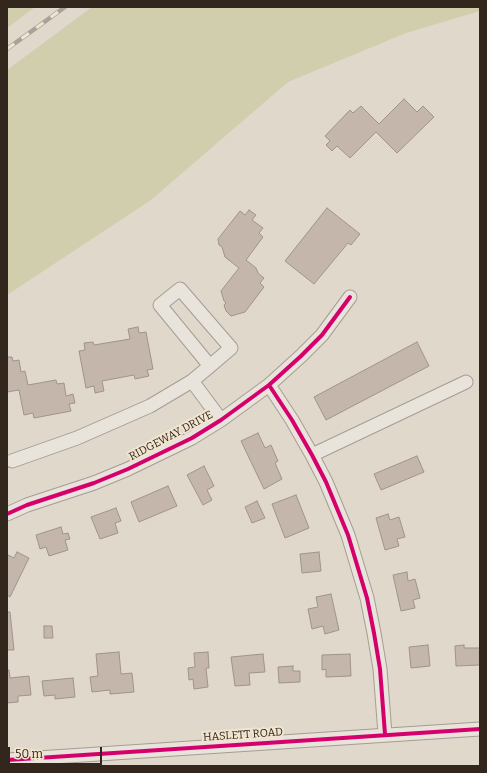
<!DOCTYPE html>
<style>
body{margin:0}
#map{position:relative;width:487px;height:773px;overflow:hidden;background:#e0d8ca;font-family:Bitter,serif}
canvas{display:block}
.frame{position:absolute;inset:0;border:8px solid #32261d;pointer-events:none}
.scale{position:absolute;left:8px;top:747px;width:94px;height:18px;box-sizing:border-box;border:2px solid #32261d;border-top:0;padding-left:5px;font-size:12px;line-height:14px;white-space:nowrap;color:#32261d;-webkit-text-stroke:3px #f2e5d0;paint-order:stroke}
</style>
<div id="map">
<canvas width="487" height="773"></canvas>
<div class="frame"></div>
<div class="scale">50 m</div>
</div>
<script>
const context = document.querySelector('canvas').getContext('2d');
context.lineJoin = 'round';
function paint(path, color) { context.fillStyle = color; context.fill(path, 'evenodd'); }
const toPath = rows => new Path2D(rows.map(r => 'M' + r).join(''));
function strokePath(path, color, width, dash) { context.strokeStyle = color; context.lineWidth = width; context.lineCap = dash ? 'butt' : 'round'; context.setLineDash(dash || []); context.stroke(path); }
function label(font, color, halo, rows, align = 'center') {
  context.font = font + ' Bitter,serif'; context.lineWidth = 4; context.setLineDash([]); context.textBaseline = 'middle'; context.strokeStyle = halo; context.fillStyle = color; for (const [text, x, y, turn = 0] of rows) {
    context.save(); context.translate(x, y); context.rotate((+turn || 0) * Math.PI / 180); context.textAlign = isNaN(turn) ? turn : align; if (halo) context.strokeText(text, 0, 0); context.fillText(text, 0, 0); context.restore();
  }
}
const green = toPath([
 [7,7,35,7,7,28],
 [92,7,480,7,480,11,406,33,288,82,151,200,7,295,7,70]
]);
const building = toPath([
 [404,99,417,112,423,106,434,117,397,153,376,132,350,158,337,146,332,151,326,145,330,141,325,136,350,110,353,113,361,106,379,124,404,99],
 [327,208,360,234,351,245,348,243,314,284,285,261,327,208],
 [249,210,256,215,252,220,263,228,259,233,263,237,246,260,256,268,258,273,264,278,260,283,264,287,245,312,231,316,226,311,224,305,226,303,224,301,221,291,239,268,225,257,222,247,219,245,218,239,240,211,245,215,249,210],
 [138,327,139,333,146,332,153,369,147,370,149,376,135,379,134,375,102,381,104,391,95,393,94,386,86,388,79,351,85,350,84,343,93,342,94,345,130,339,128,329,138,327],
 [417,342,429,366,326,420,314,397,417,342],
 [7,357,12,357,13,361,19,360,21,372,25,371,28,385,56,380,57,384,64,383,66,396,73,394,75,403,69,404,71,411,34,418,33,413,24,415,19,390,7,392,7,357],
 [258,433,265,448,271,445,278,461,275,463,282,479,264,489,241,441,258,433],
 [417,456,424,472,381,490,374,474,417,456],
 [204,466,214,486,207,490,212,500,203,505,187,475,204,466],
 [168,486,177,506,139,522,131,502,168,486],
 [296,495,309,528,285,538,272,504,296,495],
 [257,501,265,518,252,523,245,507,257,501],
 [116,508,121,521,115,523,118,533,100,539,91,517,116,508],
 [388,514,390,520,399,517,405,537,397,539,399,546,385,550,376,518,388,514],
 [61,527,63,534,68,533,70,539,65,540,68,550,49,556,46,547,40,549,36,535,61,527],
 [17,552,29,558,10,597,7,595,7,557,8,555,14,558,17,552],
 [319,552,321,571,302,573,300,554,319,552],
 [407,572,408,581,415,579,420,598,413,600,415,608,401,611,393,575,407,572],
 [331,594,339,630,325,634,323,626,312,629,308,609,318,607,316,597,331,594],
 [7,612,10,612,14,650,7,650,7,612],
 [44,626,52,626,53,638,44,638,44,626],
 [428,645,430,666,411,668,409,647,428,645],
 [464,645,464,648,480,648,480,665,456,666,455,646,464,645],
 [119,652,121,674,132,673,134,692,110,694,110,690,92,692,90,677,98,676,96,654,119,652],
 [208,652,209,668,206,668,208,687,194,689,193,679,189,680,188,668,195,667,194,653,208,652],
 [263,654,265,672,249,673,250,685,235,686,231,657,263,654],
 [350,654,351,676,326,677,326,669,322,670,322,655,350,654],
 [293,666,293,671,300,671,300,682,279,683,278,667,293,666],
 [7,670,9,670,10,678,29,676,31,695,18,696,18,702,7,703,7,670],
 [73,678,75,697,55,699,55,695,44,696,42,681,73,678]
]);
const minor = toPath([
 [192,381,221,420],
 [269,385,292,420,312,455,326,482,348,535,367,598,374,633,380,669,385,734],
 [312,455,466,382],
 [12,461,77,438,150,406,192,381,210,366,231,348,180,289,160,305,210,366],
 [7,514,27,505,94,483,128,469,192,438,221,420,269,385,301,356,322,335,350,297],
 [7,760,480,729]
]);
const rail = toPath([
 [7,49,65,7]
]);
const cycleway = toPath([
 [269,385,292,420,312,455,326,482,348,535,367,598,374,633,380,669,385,734],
 [7,514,27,505,94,483,128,469,192,438,221,420,269,385,301,356,322,335,350,297],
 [7,760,480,729]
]);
const streetNames = [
 ["RIDGEWAY DRIVE",171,436,-28],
 ["HASLETT ROAD",243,735,-4]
];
paint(green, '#d1cead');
paint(building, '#c4b6ab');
strokePath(building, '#9f948a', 1);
strokePath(minor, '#a59d94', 15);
strokePath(minor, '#e8e3db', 13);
strokePath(rail, '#a8a29b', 4.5);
strokePath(rail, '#f2e5d0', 3, [9]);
strokePath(cycleway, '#d6006c', 4);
label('11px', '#32261d', '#f2e5d0', streetNames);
</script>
